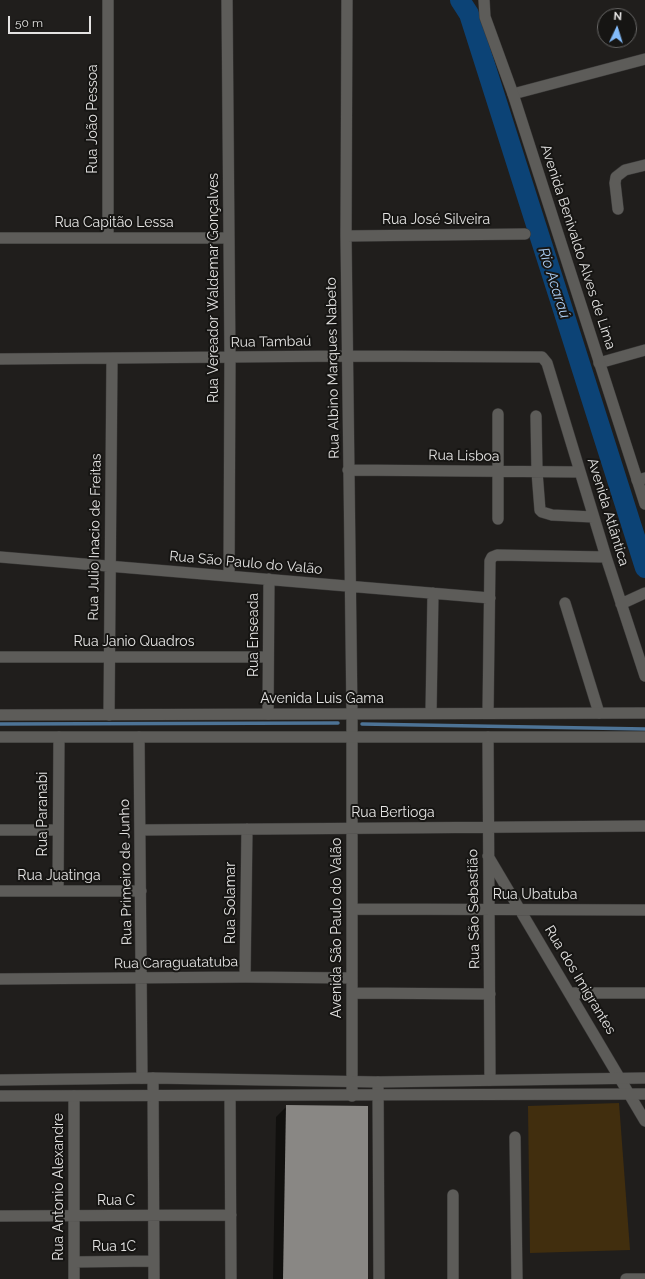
<!DOCTYPE html>
<meta charset="utf-8">
<style>
body{margin:0}
#map{position:relative;width:645px;height:1279px;overflow:hidden;background:#201e1c;font-family:Raleway,sans-serif}
canvas{display:block}
.north{position:absolute;left:597px;top:8px;width:40px;height:40px;box-sizing:border-box;background:#161513;border:1px solid #686766;border-radius:50%;rotate:4deg;font-size:11px;font-weight:700;line-height:16px;text-align:center;color:#e4e3e2}
.north::after{content:'';display:block;margin:auto;width:14px;height:18px;background:#83bcfb;clip-path:polygon(50% 0,100% 100%,50% 72%,0 100%)}
.scale{position:absolute;left:8px;top:16px;width:83px;height:18px;box-sizing:border-box;border:2px solid #e4e3e2;border-top:0;padding-left:5px;font-size:12px;line-height:14px;white-space:nowrap;color:#e4e3e2;-webkit-text-stroke:3px #161513;paint-order:stroke}
</style>
<div id="map">
<canvas width="645" height="1279"></canvas>
<div class="north">N</div>
<div class="scale">50 m</div>
</div>
<script>
const context = document.querySelector('canvas').getContext('2d');
context.lineJoin = 'round';
function paint(path, color) { context.fillStyle = color; context.fill(path, 'evenodd'); }
const toPath = rows => new Path2D(rows.map(r => 'M' + r).join(''));
function strokePath(path, color, width, dash) { context.strokeStyle = color; context.lineWidth = width; context.lineCap = dash ? 'butt' : 'round'; context.setLineDash(dash || []); context.stroke(path); }
function label(font, color, halo, rows, align = 'center') {
  context.font = font + ' Raleway,sans-serif'; context.lineWidth = 4; context.setLineDash([]); context.textBaseline = 'middle'; context.strokeStyle = halo; context.fillStyle = color; for (const [text, x, y, turn = 0] of rows) {
    context.save(); context.translate(x, y); context.rotate((+turn || 0) * Math.PI / 180); context.textAlign = isNaN(turn) ? turn : align; if (halo) context.strokeText(text, 0, 0); context.fillText(text, 0, 0); context.restore();
  }
}
const green = toPath([
 [619,1103,630,1250,530,1253,528,1106]
]);
const shadow = toPath([
 [287,1106,367,1279,273,1279,276,1117]
]);
const stream = toPath([
 [0,724,338,723],
 [362,724,645,729]
]);
const river = toPath([
 [460,0,469,14,645,568]
]);
const building = toPath([
 [286,1105,368,1106,368,1279,283,1279]
]);
const minor = toPath([
 [108,0,108,238],
 [227,0,230,358,229,576],
 [347,0,346,236,352,714,352,1096],
 [513,94,645,59],
 [618,209,615,183,616,177,625,170,645,165],
 [346,236,525,234],
 [0,238,228,238],
 [0,359,347,356,542,357,547,363,606,557,645,676],
 [599,363,645,350],
 [536,416,537,472,540,510,542,512,552,515,593,517],
 [348,470,580,472],
 [637,480,645,478],
 [498,519,498,414],
 [0,557,490,598],
 [565,603,599,713],
 [621,604,645,593],
 [0,657,268,657],
 [431,713,433,593],
 [488,713,490,561,492,557,497,555,606,557],
 [268,714,269,579],
 [109,715,112,360],
 [139,737,142,1078],
 [488,737,490,1080],
 [0,830,58,830],
 [141,830,645,826],
 [488,856,645,1121],
 [0,891,141,891],
 [58,891,59,737],
 [352,909,645,910],
 [245,977,247,829],
 [0,979,245,977,352,978],
 [352,993,490,994],
 [570,993,645,993],
 [153,1078,154,1279],
 [378,1082,379,1279],
 [230,1096,231,1279],
 [515,1137,517,1279],
 [0,1216,231,1215],
 [74,1262,154,1261],
 [74,1279,74,1096],
 [453,1279,453,1195],
 [626,1279,645,1279]
]);
const tertiary = toPath([
 [484,0,485,17,513,94,645,504],
 [0,715,645,713],
 [0,737,645,737],
 [0,1080,153,1078,378,1082,645,1078],
 [0,1096,645,1094]
]);
const streetNames = [
 ["Rua João Pessoa",93,119,-90],
 ["Rua José Silveira",436,220],
 ["Rua Capitão Lessa",114,223],
 ["Avenida Benivaldo Alves de Lima",578,247,72],
 ["Rua Vereador Waldemar Gonçalves",214,288,-90],
 ["Rua Tambaú",271,342,-1],
 ["Rua Albino Marques Nabeto",333,368,-91],
 ["Rua Lisboa",464,456,1],
 ["Avenida Atlântica",608,512,73],
 ["Rua Julio Inacio de Freitas",95,537,-89],
 ["Rua São Paulo do Valão",246,563,5],
 ["Rua Enseada",254,635,-90],
 ["Rua Janio Quadros",134,642],
 ["Avenida Luis Gama",322,699],
 ["Rua Bertioga",393,813],
 ["Rua Paranabi",43,814,-90],
 ["Rua Primeiro de Junho",126,872,-91],
 ["Rua Juatinga",59,876],
 ["Rua Ubatuba",535,895],
 ["Rua Solamar",231,903,-90],
 ["Rua São Sebastião",474,909,-91],
 ["Avenida São Paulo do Valão",337,928,-90],
 ["Rua Caraguatatuba",176,963,-1],
 ["Rua dos Imigrantes",580,980,59],
 ["Rua Antonio Alexandre",59,1187,-90],
 ["Rua C",116,1201],
 ["Rua 1C",114,1247]
];
const waterNames = [
 ["Rio Acaraú",554,283,72]
];
paint(green, '#412e0e');
paint(shadow, '#0007');
strokePath(stream, '#4d7396', 3.5);
strokePath(river, '#0c4376', 20);
paint(building, '#898784');
strokePath(minor, '#393837', 12);
strokePath(tertiary, '#393837', 12);
strokePath(minor, '#5d5c59', 11);
strokePath(tertiary, '#5d5c59', 11);
label('14px', '#e4e3e2', '#161513', streetNames);
label('italic 15px', '#aacbf0', '#161513', waterNames);
</script>
